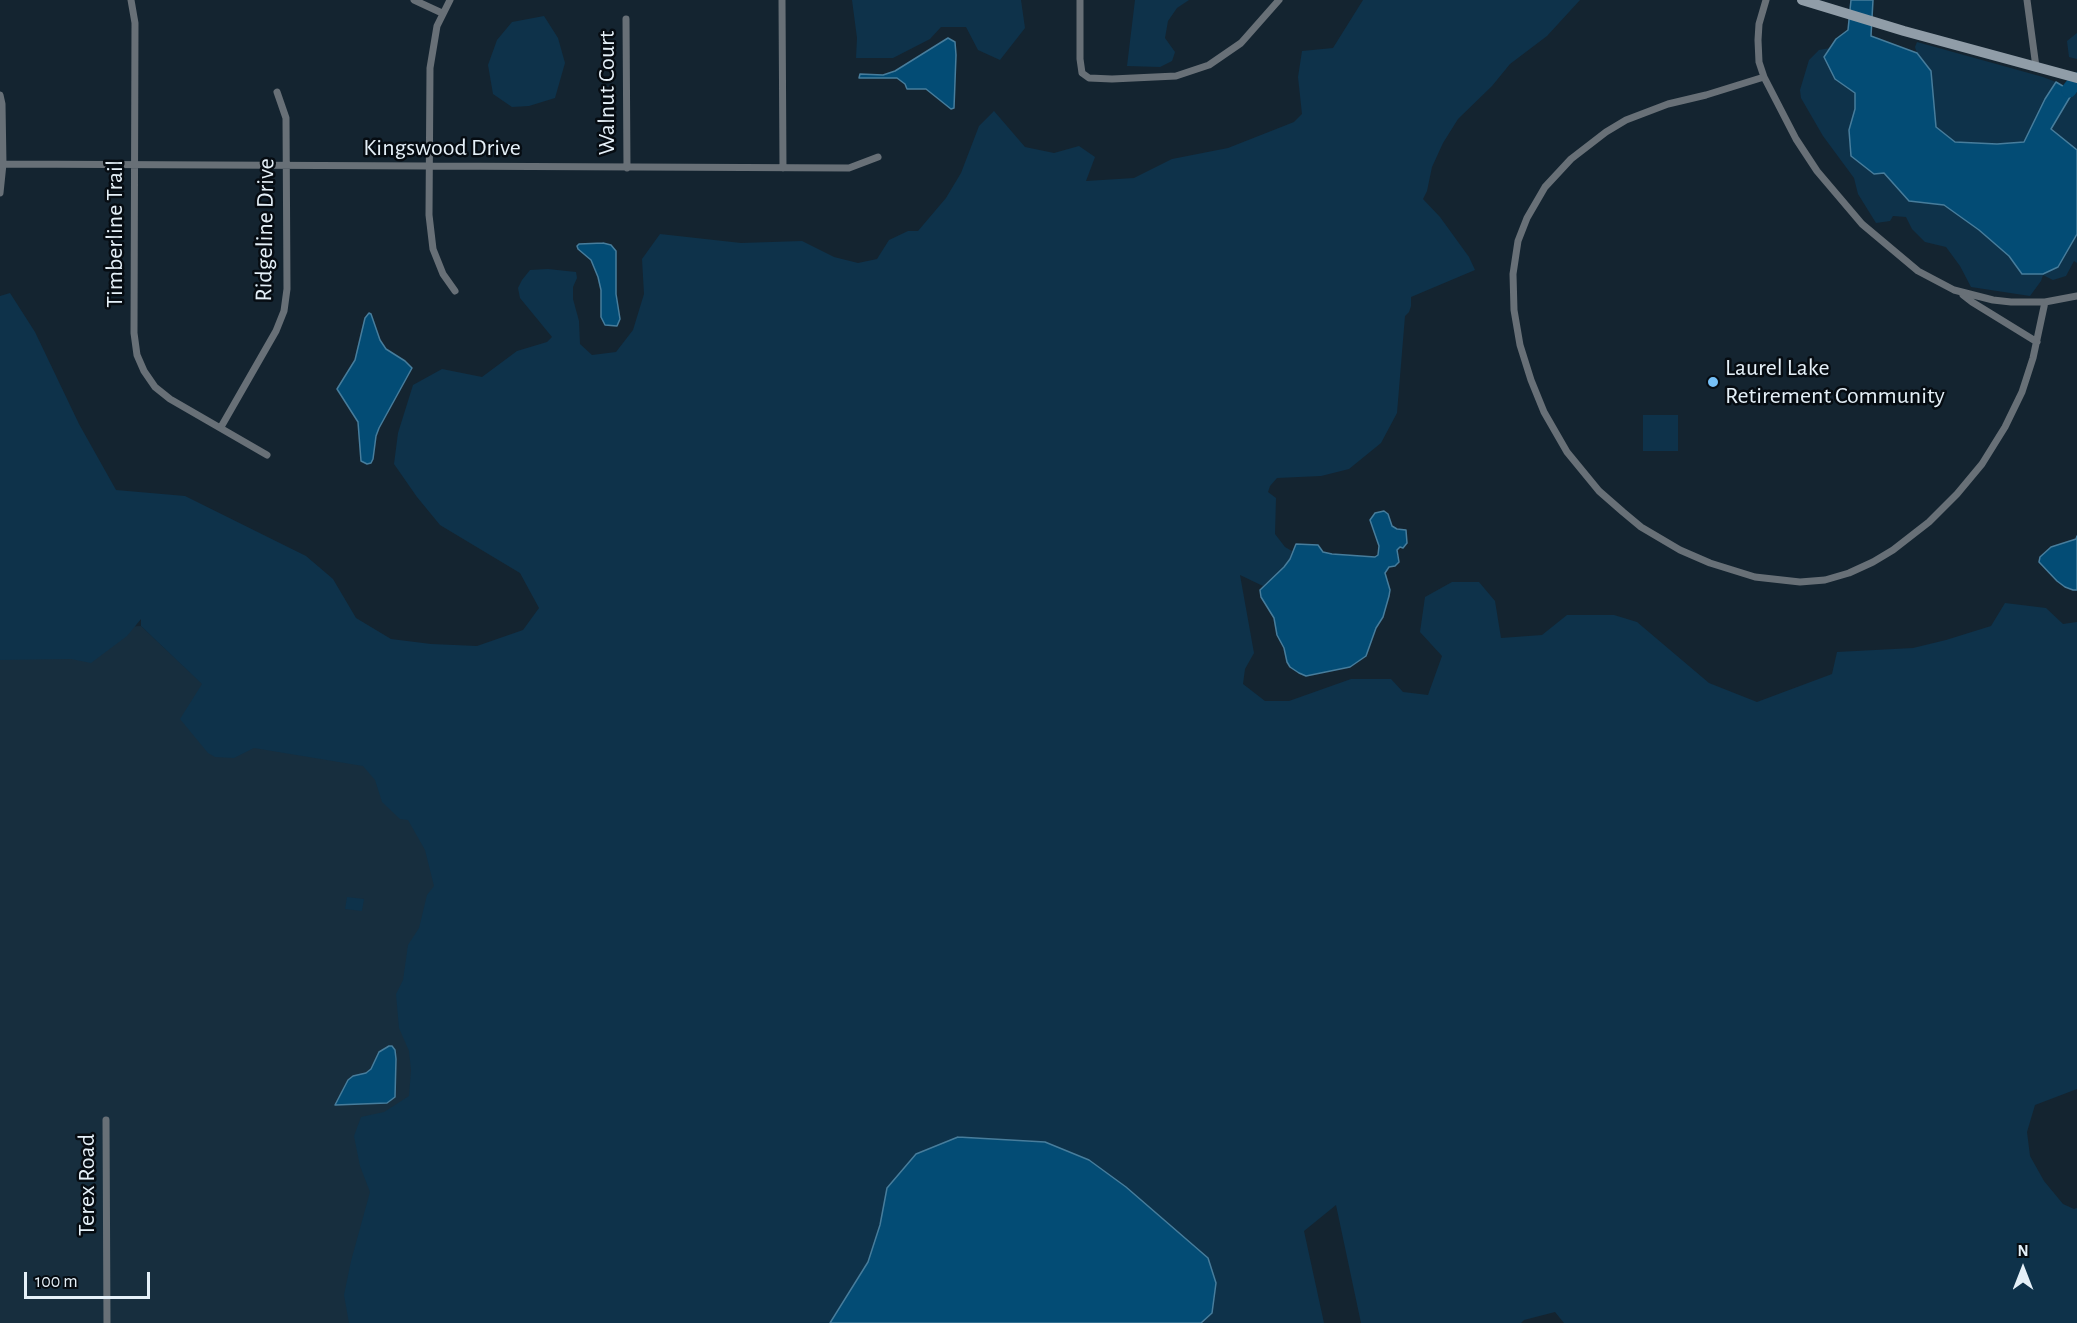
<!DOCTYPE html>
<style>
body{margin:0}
#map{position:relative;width:2077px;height:1323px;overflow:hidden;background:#142430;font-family:"Alegreya Sans",sans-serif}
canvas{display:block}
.north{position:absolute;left:1993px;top:1239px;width:60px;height:60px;-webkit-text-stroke:4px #060c12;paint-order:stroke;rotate:0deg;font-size:16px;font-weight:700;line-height:24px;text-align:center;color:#e5f0f8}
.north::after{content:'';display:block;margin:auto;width:21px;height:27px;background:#e5f0f8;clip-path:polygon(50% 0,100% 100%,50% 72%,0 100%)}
.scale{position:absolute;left:24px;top:1272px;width:126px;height:27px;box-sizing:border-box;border:3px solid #e5f0f8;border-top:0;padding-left:8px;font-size:18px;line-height:21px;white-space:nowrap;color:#e5f0f8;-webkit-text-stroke:4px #060c12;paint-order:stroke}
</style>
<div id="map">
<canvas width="2077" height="1323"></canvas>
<div class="north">N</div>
<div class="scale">100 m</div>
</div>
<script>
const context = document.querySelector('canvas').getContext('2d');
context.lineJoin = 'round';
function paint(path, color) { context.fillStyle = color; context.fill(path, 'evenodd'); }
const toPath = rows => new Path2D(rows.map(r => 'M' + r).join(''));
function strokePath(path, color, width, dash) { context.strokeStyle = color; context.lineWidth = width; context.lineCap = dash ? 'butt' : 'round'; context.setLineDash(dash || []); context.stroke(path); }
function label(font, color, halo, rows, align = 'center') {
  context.font = font + ' "Alegreya Sans",sans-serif'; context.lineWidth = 5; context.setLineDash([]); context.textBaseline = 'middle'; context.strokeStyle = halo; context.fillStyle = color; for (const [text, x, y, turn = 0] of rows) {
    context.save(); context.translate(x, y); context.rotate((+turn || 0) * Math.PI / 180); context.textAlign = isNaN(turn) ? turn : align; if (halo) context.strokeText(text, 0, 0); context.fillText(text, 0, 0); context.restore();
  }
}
const built = toPath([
 [141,626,226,706,377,717,456,909,398,1323,0,1323,0,633]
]);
const green = toPath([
 [852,0,1021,0,1025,28,1000,60,978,50,966,27,941,27,930,39,893,58,856,58,857,38],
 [1135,0,1189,0,1177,8,1168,21,1165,38,1175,52,1172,61,1160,67,1127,66],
 [1363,0,1580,0,1547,36,1510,64,1492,86,1458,119,1443,143,1432,167,1427,191,1423,199,1440,217,1469,257,1475,270,1411,297,1411,306,1409,312,1405,316,1397,413,1381,443,1349,469,1321,476,1277,478,1270,486,1268,492,1276,498,1275,534,1285,547,1292,551,1290,559,1284,567,1263,586,1240,575,1254,653,1245,669,1243,684,1265,701,1289,701,1351,679,1391,679,1403,692,1428,695,1442,656,1420,632,1425,597,1452,582,1479,582,1495,601,1501,638,1542,635,1567,615,1614,615,1637,622,1709,683,1757,702,1832,674,1837,652,1913,648,1946,640,1991,626,2005,603,2046,608,2063,624,2077,622,2077,1089,2035,1105,2027,1132,2030,1156,2044,1181,2063,1204,2074,1209,2077,1208,2077,1323,1564,1323,1555,1312,1524,1320,1521,1323,1361,1323,1336,1205,1304,1231,1324,1323,349,1323,344,1295,351,1261,370,1192,360,1166,354,1136,361,1117,384,1112,409,1096,411,1070,409,1051,399,1028,396,994,403,980,408,945,419,928,427,895,434,886,425,850,408,820,400,819,382,802,375,780,363,766,254,748,234,758,215,757,208,753,180,719,202,684,141,626,141,619,127,636,91,663,71,659,0,660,0,296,10,293,35,332,79,424,116,490,185,496,306,556,333,579,356,618,391,639,431,644,477,646,523,630,539,608,520,573,440,525,417,497,394,464,398,433,413,385,442,369,482,377,517,351,547,342,552,337,520,298,518,288,522,280,530,270,548,269,576,272,577,278,573,287,573,299,579,321,580,344,592,355,616,352,633,330,644,294,642,259,660,234,741,243,802,241,834,257,858,263,877,259,889,240,908,231,918,231,946,198,961,173,979,126,994,111,1025,147,1054,153,1079,146,1095,157,1086,181,1134,178,1172,159,1228,148,1294,122,1302,114,1298,77,1302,51,1333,48],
 [544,16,558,38,565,63,555,98,529,106,512,107,493,94,488,65,497,40,512,22],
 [2077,33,2077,59,2069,57,2067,41],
 [1917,42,2043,77,2056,82,2045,99,2025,142,1997,144,1955,142,1936,127,1931,71,1917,53,1915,47],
 [1830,48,1824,57,1835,79,1855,93,1855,109,1849,130,1909,201,1944,205,1979,230,2009,256,2022,274,2058,267,2077,234,2077,263,2074,261,2066,276,2053,280,2043,275,2041,281,2030,296,1971,287,1960,266,1946,247,1925,242,1912,229,1906,217,1893,216,1890,221,1876,223,1858,194,1854,178,1823,136,1801,98,1800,90,1809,60,1819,50],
 [2073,92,2077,93,2077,150,2050,129],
 [1643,415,1678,415,1678,451,1643,451],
 [347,897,364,899,362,911,345,909]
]);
const water = toPath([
 [1851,0,1873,0,1871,36,1917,53,1931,71,1936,127,1955,142,1997,144,2024,142,2045,99,2056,82,2073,92,2051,129,2077,150,2077,234,2058,267,2043,274,2022,274,2009,256,1979,230,1944,205,1909,201,1884,173,1874,174,1851,156,1849,130,1855,109,1855,93,1835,79,1824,57,1836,39,1848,30,1851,0],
 [948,38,955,42,956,55,954,108,951,109,926,89,907,89,905,84,897,78,859,78,860,74,883,75,895,71,948,38],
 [603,243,611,245,616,251,616,294,620,319,617,326,605,325,601,317,601,290,598,277,591,260,578,249,577,246,579,244,603,243],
 [369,313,371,314,380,340,386,349,405,361,412,368,379,428,376,436,373,459,371,463,367,464,361,461,358,422,337,389,355,360,365,318,369,313],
 [1384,511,1388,514,1392,526,1397,529,1406,530,1407,543,1403,548,1400,547,1397,550,1399,562,1395,566,1389,567,1385,573,1390,590,1389,596,1383,617,1376,628,1366,656,1350,667,1306,676,1299,673,1290,667,1287,662,1284,648,1277,635,1274,618,1261,597,1260,590,1284,567,1290,559,1296,544,1318,545,1323,552,1332,554,1375,557,1378,555,1379,546,1370,520,1375,513,1384,511],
 [2077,536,2077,590,2073,590,2065,587,2057,581,2039,562,2040,557,2051,547,2076,539,2077,536],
 [389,1046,392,1046,395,1050,396,1059,395,1097,387,1103,335,1105,348,1080,353,1076,366,1073,371,1069,379,1052,389,1046],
 [958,1137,1045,1142,1089,1160,1126,1187,1208,1258,1216,1283,1212,1313,1201,1323,830,1323,868,1262,880,1225,887,1188,916,1154,958,1137]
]);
const river = toPath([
 [2069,90,2077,80]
]);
const street = toPath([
 [131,0,135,23,134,333,137,355,144,371,155,387,170,399,267,455],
 [414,0,442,13],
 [450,0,437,26,430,68,429,215,433,249,443,274,455,291],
 [782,0,783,168],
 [1080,0,1080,59,1082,73,1089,78,1112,79,1176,76,1209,65,1241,43,1279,0],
 [1766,0,1759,24,1758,40,1759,62,1764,77,1796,139,1817,171,1862,224,1918,271,1954,290,1993,300,2011,302,2045,302,2077,296],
 [2027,0,2036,67],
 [626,19,627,168],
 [1764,77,1706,95,1668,104,1626,120,1606,132,1571,159,1545,187,1527,218,1518,241,1513,274,1514,310,1520,345,1531,380,1544,412,1567,452,1599,491,1623,512,1641,527,1680,550,1710,563,1755,577,1800,582,1825,580,1849,573,1873,562,1893,550,1929,522,1957,494,1982,464,2005,427,2022,392,2033,358,2045,302],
 [0,95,2,104,3,164,0,193],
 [3,164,849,168,878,157],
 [1963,295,1972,302,2037,342],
 [221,427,276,331,284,311,287,289,286,118,277,92],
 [106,1120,107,1323]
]);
const secondary = toPath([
 [1802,0,1904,31,2077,78]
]);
const markers = [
 [1713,382,6,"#76c0f7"]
];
const streetNames = [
 ["Walnut Court",607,93,-90],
 ["Kingswood Drive",442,148],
 ["Ridgeline Drive",265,230,-89],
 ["Timberline Trail",115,234,-90],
 ["Terex Road",87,1185,-90]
];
const poiNames = [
 ["Laurel Lake",1725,368],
 ["Retirement Community",1725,396]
];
paint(built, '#172e3e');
paint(green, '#0e324a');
paint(water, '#034c75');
strokePath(water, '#477d9c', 1.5);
strokePath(river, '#034c75', 15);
strokePath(street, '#687077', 7);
strokePath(secondary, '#909da8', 10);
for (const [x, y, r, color] of markers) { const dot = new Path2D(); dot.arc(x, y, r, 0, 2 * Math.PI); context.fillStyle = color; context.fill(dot); strokePath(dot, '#060c12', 2); }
label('24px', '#e5f0f8', '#060c12', streetNames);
label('24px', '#e5f0f8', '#060c12', poiNames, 'left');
</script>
